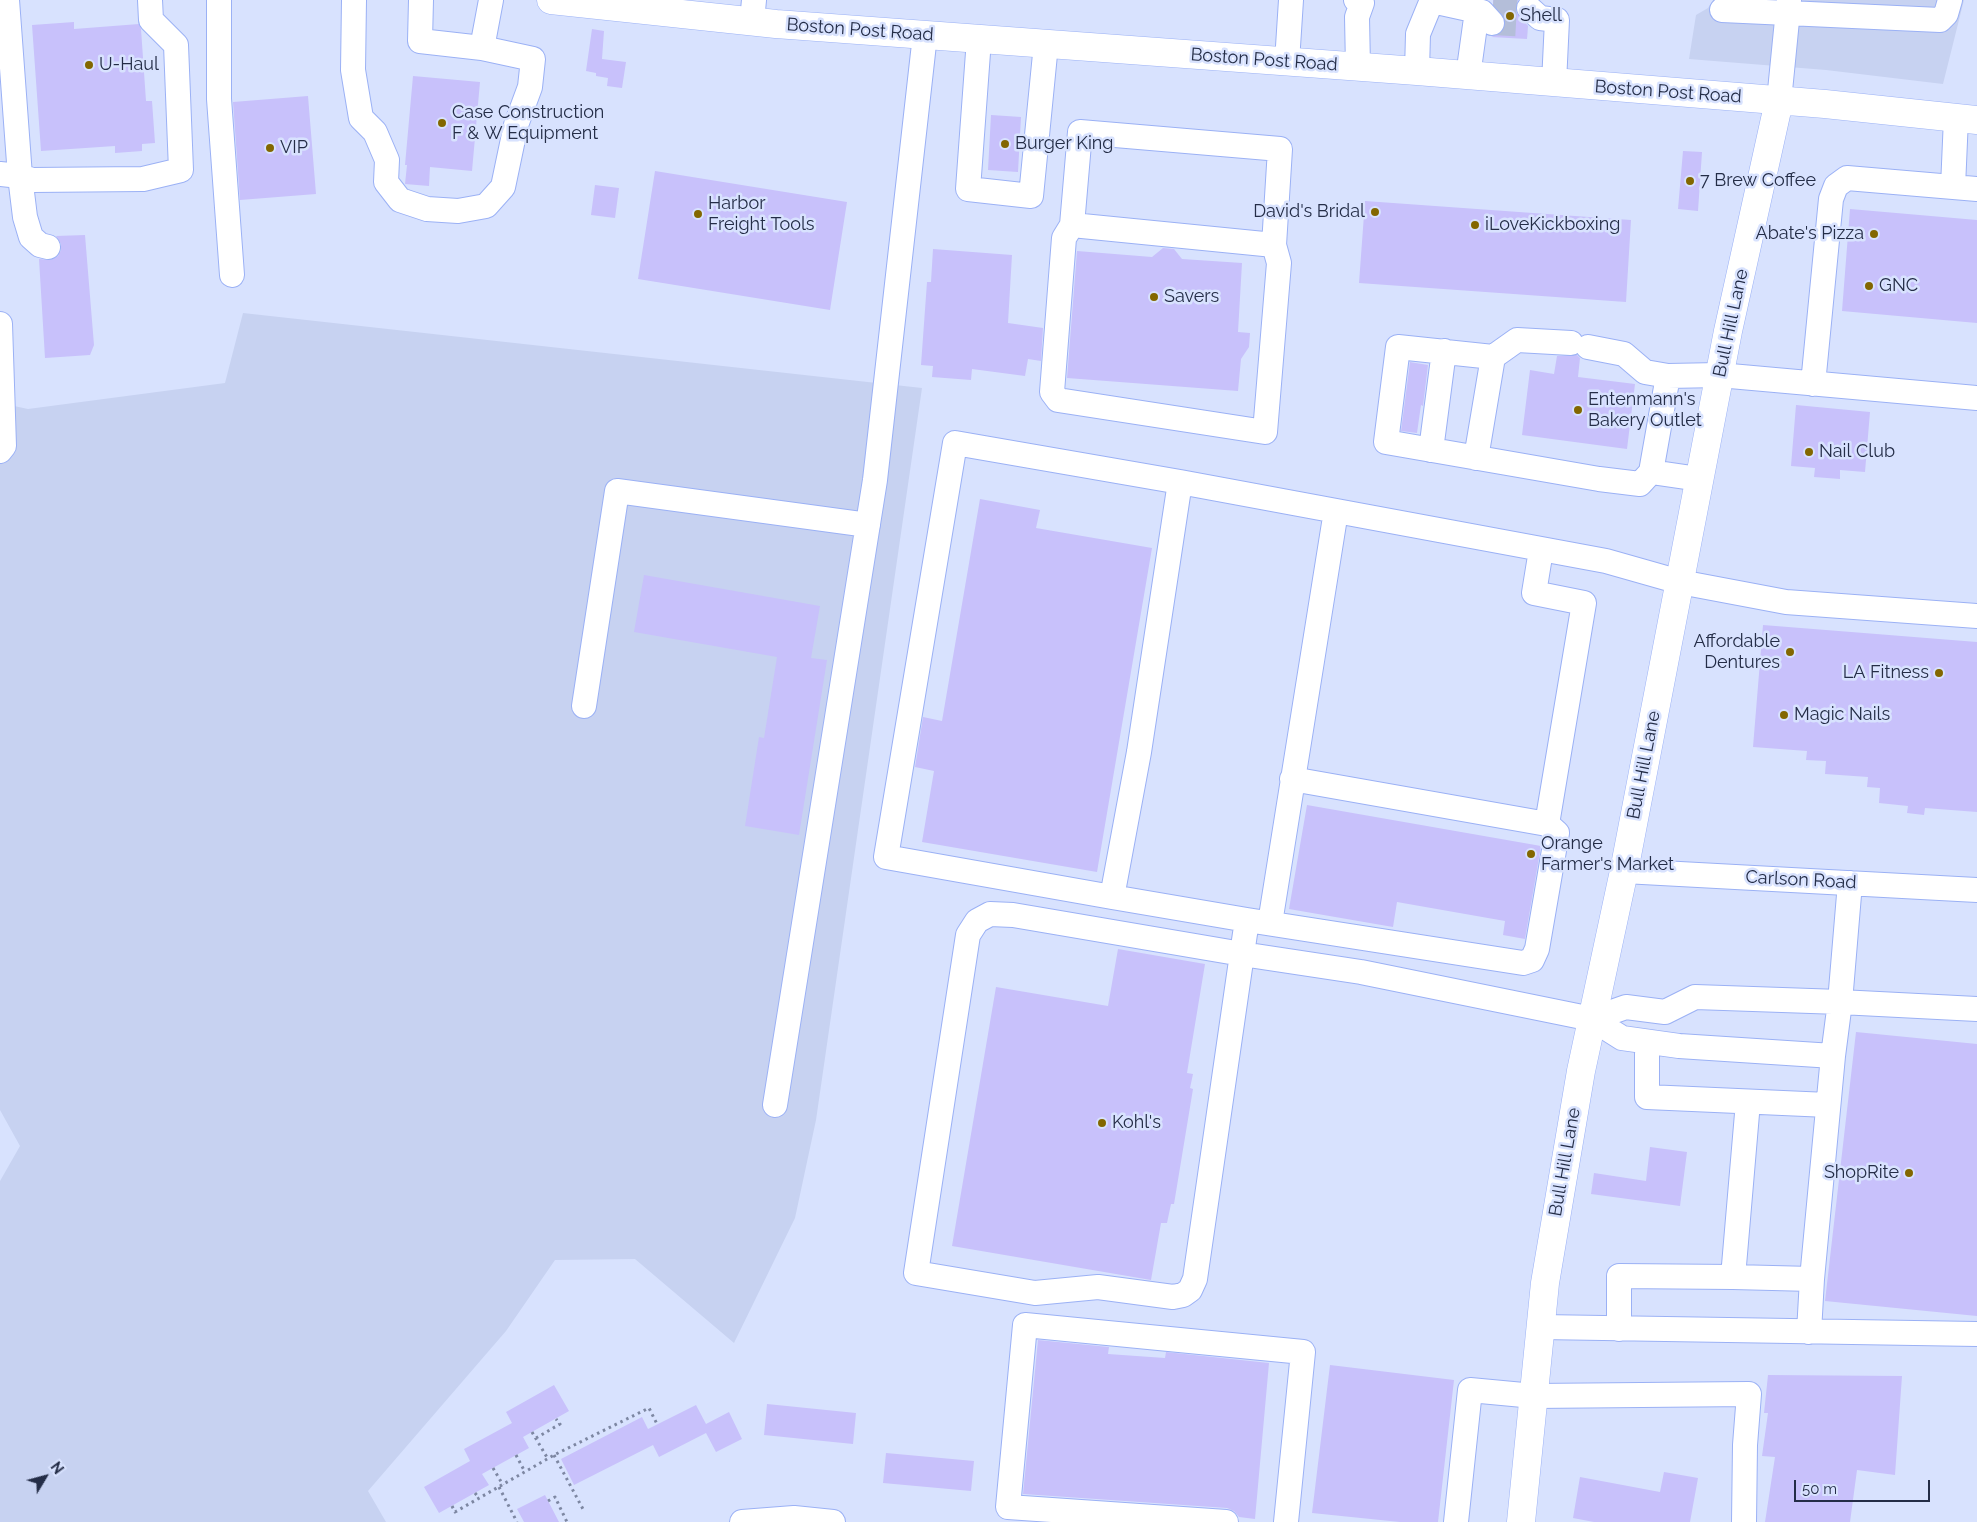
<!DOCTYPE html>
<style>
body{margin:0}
#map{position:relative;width:1977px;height:1522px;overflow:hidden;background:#d8e2fe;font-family:Raleway,sans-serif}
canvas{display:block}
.north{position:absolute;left:20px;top:1452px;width:50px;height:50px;-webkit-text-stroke:4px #d8e2fe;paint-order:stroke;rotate:53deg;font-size:14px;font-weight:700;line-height:20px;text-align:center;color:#242d47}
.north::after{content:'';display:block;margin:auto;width:18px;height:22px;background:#242d47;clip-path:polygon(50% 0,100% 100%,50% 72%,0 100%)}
.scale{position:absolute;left:1794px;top:1480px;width:136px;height:22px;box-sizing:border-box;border:2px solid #242d47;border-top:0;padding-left:6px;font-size:15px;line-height:18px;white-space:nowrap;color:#242d47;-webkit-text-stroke:4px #d8e2fe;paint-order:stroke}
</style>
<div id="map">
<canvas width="1977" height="1522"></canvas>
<div class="north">N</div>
<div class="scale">50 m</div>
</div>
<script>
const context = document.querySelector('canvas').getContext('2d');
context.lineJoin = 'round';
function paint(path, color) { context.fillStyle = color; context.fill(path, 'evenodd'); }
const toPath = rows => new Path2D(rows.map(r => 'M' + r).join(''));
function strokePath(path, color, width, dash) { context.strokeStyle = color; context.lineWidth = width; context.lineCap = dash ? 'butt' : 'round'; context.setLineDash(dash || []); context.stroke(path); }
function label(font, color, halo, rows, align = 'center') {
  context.font = font + ' Raleway,sans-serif'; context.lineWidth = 5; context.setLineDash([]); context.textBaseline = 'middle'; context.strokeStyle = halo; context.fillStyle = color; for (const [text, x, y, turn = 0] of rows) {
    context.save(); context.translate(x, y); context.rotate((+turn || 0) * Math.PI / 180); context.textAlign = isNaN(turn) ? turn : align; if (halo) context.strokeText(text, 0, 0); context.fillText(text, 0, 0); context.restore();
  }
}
const built = toPath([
 [1713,0,1964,0,1943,84,1826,70,1689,59,1696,15,1708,8],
 [243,313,922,388,816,1120,795,1218,734,1343,635,1259,555,1260,506,1331,368,1491,386,1522,0,1522,0,1181,20,1146,0,1110,0,403,28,409,225,383]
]);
const building = toPath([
 [1493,0,1518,0,1516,6,1516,12,1528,26,1527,39,1491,37,1501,33,1505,27,1505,20,1493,3],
 [74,22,74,29,139,24,141,29,146,101,152,101,155,143,142,144,142,151,115,153,115,146,41,151,32,25],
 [592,29,604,31,602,59,626,62,622,88,607,86,608,78,596,76,596,73,586,71],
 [413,76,480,82,472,171,430,167,429,186,405,184,407,165,405,165],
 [308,96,316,194,240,200,233,102],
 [991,115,1021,117,1018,172,988,170],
 [1683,151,1702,152,1698,211,1678,209],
 [655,171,847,202,830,310,638,279],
 [595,185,619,188,615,218,591,215],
 [1365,201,1631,220,1626,302,1359,283],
 [1850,209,1977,220,1977,323,1842,311],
 [85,235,94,345,90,355,45,358,39,259,51,260,58,256,61,250,61,244,56,236],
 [1163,248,1174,249,1182,259,1242,263,1238,332,1250,333,1249,347,1241,359,1238,391,1067,378,1077,251,1152,257],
 [933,249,1012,255,1008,323,1043,328,1041,361,1028,359,1025,376,972,369,971,380,932,377,933,366,921,365,927,282,931,282],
 [1577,355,1580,358,1578,377,1635,384,1627,449,1522,435,1530,370,1554,374,1557,356],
 [1410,362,1428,365,1423,406,1421,405,1417,433,1401,431],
 [1796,405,1870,412,1865,472,1840,470,1840,479,1814,477,1815,468,1791,466],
 [980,499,1040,510,1036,528,1152,548,1097,872,922,842,934,771,915,767,923,717,942,721],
 [644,575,820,606,811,658,827,660,799,835,745,826,759,737,764,738,777,657,634,632],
 [1763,625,1977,642,1977,812,1925,808,1924,815,1907,813,1908,806,1879,803,1880,788,1867,787,1868,777,1825,774,1826,761,1806,760,1807,751,1753,747],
 [1307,805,1541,846,1525,939,1503,935,1505,921,1397,902,1393,927,1289,909],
 [1118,949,1205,964,1187,1073,1193,1074,1190,1088,1193,1089,1174,1204,1171,1204,1167,1223,1161,1223,1151,1280,952,1246,996,987,1108,1006],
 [1856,1032,1977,1044,1977,1316,1825,1301],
 [1650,1147,1687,1152,1680,1206,1591,1194,1594,1173,1646,1181],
 [1038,1340,1109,1347,1108,1354,1165,1358,1166,1352,1269,1363,1255,1519,1239,1517,1234,1511,1227,1508,1023,1494],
 [1330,1365,1454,1380,1438,1522,1400,1522,1312,1513],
 [1768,1375,1902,1376,1895,1475,1857,1470,1850,1522,1765,1522,1775,1457,1762,1456,1768,1413,1764,1413],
 [554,1385,569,1411,523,1437,529,1448,482,1474,489,1485,439,1513,424,1487,470,1461,464,1449,512,1423,506,1412],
 [767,1404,856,1413,853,1444,764,1435],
 [696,1405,706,1424,729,1412,742,1439,716,1452,706,1433,659,1457,653,1445,574,1485,561,1459,642,1417,648,1429],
 [886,1453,974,1461,971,1491,883,1483],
 [1664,1472,1698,1478,1690,1522,1594,1522,1573,1518,1580,1477,1660,1492],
 [545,1495,559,1522,524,1522,517,1509]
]);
const minorTunnel = toPath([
 [1493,5,1529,8],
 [1492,23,1528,25]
]);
const path = toPath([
 [532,1432,548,1459],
 [536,1438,560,1424,556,1419],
 [516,1455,525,1472],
 [554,1455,584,1511],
 [493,1468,503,1485],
 [499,1487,517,1522],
 [475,1493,479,1498],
 [548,1501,555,1497,567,1522],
 [452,1506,455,1512,554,1455,649,1408,657,1424]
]);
const minor = toPath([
 [7,0,20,176,32,180,143,179,181,170,176,45,151,20,150,0],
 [219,0,219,99,232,275],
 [354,0,353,70,361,118,375,132,387,160,386,182,400,200,427,209,458,211,486,206,503,187,516,125,530,87,533,59,482,48,420,41,421,0],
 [1356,0,1362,3,1357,17,1358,67],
 [1432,1,1482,12,1492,23],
 [1529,8,1540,18,1557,20,1554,83],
 [1722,10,1940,20,1946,14,1950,0],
 [752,21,754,0],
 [979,39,968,189,1031,196,1046,44],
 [482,48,491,0],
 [1287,62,1291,0],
 [1417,71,1418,34,1432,0],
 [1468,76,1477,11],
 [1779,101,1789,0],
 [0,174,20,176,25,217,31,237,40,245,48,247],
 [1953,187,1956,118],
 [1072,225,1064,238,1052,392,1058,400,1265,432,1279,263,1274,245,1280,149,1080,132,1072,225,1274,245],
 [0,324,4,446,0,451],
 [1571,343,1517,340,1493,357,1398,347,1386,442,1599,479,1640,484,1651,472],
 [1588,347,1624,354,1645,372,1668,376],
 [1813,384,1831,199,1836,186,1847,178,1977,189],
 [1431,450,1444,351],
 [1476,458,1493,357],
 [1699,479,1651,472,1668,376,1719,375,1977,398],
 [1541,550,1534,593,1584,603,1547,824,1557,833,1537,949,1532,960,1523,963,1247,920,1112,897,1139,752,1180,482,1606,561,1680,582,1786,602,1977,616],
 [584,706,617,491,868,525],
 [1292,779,1547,824],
 [1624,871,1977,890],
 [1112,897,886,857,955,443,1180,482],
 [1247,920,1242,954,1195,1279,1190,1290,1183,1295,1173,1297,1098,1287,1035,1293,916,1273,968,935,977,921,990,914,1013,915,1242,954,1361,972,1592,1019,1622,1038,1679,1046,1833,1056,1840,1002,1850,883],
 [1270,923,1336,511],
 [1592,1019,1626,1007,1665,1012,1695,997,1840,1002,1977,1009],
 [1647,1042,1647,1097,1828,1105],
 [1748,1102,1733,1277,1812,1279],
 [775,1105,875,480,925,35],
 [1541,1327,1977,1334],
 [1619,1329,1619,1276,1733,1277],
 [1809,1332,1812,1279,1833,1056],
 [742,1522,794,1518,833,1522],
 [1226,1522,1008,1507,1025,1325,1303,1352,1286,1522],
 [1456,1522,1470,1390,1534,1396,1749,1394,1745,1445,1744,1522]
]);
const major = toPath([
 [551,0,776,24,1417,71,1825,104,1977,120],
 [1521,1522,1545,1283,1581,1071,1624,871,1728,331,1779,101]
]);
const markers = [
 [1510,16,5,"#836700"],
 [89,65,5,"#836700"],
 [442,123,5,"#836700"],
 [1005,144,5,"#836700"],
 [270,148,5,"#836700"],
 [1690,181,5,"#836700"],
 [1375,212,5,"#836700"],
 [698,214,5,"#836700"],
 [1475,225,5,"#836700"],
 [1874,234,5,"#836700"],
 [1869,286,5,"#836700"],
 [1154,297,5,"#836700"],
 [1578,410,5,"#836700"],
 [1809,452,5,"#836700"],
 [1790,652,5,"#836700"],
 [1939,673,5,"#836700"],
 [1784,715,5,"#836700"],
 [1531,854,5,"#836700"],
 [1102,1123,5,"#836700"],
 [1909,1173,5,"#836700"]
];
const poiNames = [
 ["Shell",1520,16],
 ["U-Haul",99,65],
 ["Case Construction",452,113],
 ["F & W Equipment",452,134],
 ["Burger King",1015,144],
 ["VIP",280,148],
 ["7 Brew Coffee",1700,181],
 ["Harbor",708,204],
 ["Freight Tools",708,225],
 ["David's Bridal",1365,212,"right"],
 ["iLoveKickboxing",1485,225],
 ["Abate's Pizza",1864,234,"right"],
 ["GNC",1879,286],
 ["Savers",1164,297],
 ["Entenmann's",1588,400],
 ["Bakery Outlet",1588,421],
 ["Nail Club",1819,452],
 ["Affordable",1780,642,"right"],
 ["Dentures",1780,663,"right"],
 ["LA Fitness",1929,673,"right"],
 ["Magic Nails",1794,715],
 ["Orange",1541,844],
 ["Farmer's Market",1541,865],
 ["Kohl's",1112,1123],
 ["ShopRite",1899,1173,"right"]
];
const streetNames = [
 ["Boston Post Road",860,30,4],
 ["Boston Post Road",1264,60,4],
 ["Boston Post Road",1668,92,4],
 ["Bull Hill Lane",1731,323,-78],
 ["Bull Hill Lane",1644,765,-79],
 ["Carlson Road",1801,880,3],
 ["Bull Hill Lane",1565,1162,-80]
];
paint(built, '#c7d2f1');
paint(building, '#c8c1fb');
strokePath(minorTunnel, '#b4bed9', 24, [24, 12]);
strokePath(minor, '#9bb1f5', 26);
strokePath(major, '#9bb1f5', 29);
strokePath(path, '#7d87a2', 3, [2.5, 4]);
strokePath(minor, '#fff', 24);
strokePath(major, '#fff', 28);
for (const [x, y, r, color] of markers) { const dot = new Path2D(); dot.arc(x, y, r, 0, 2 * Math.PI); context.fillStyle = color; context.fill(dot); strokePath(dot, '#d8e2fe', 2); }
label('18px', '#242d47', '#d8e2fe', poiNames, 'left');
label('18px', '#242d47', '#d8e2fe', streetNames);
</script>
